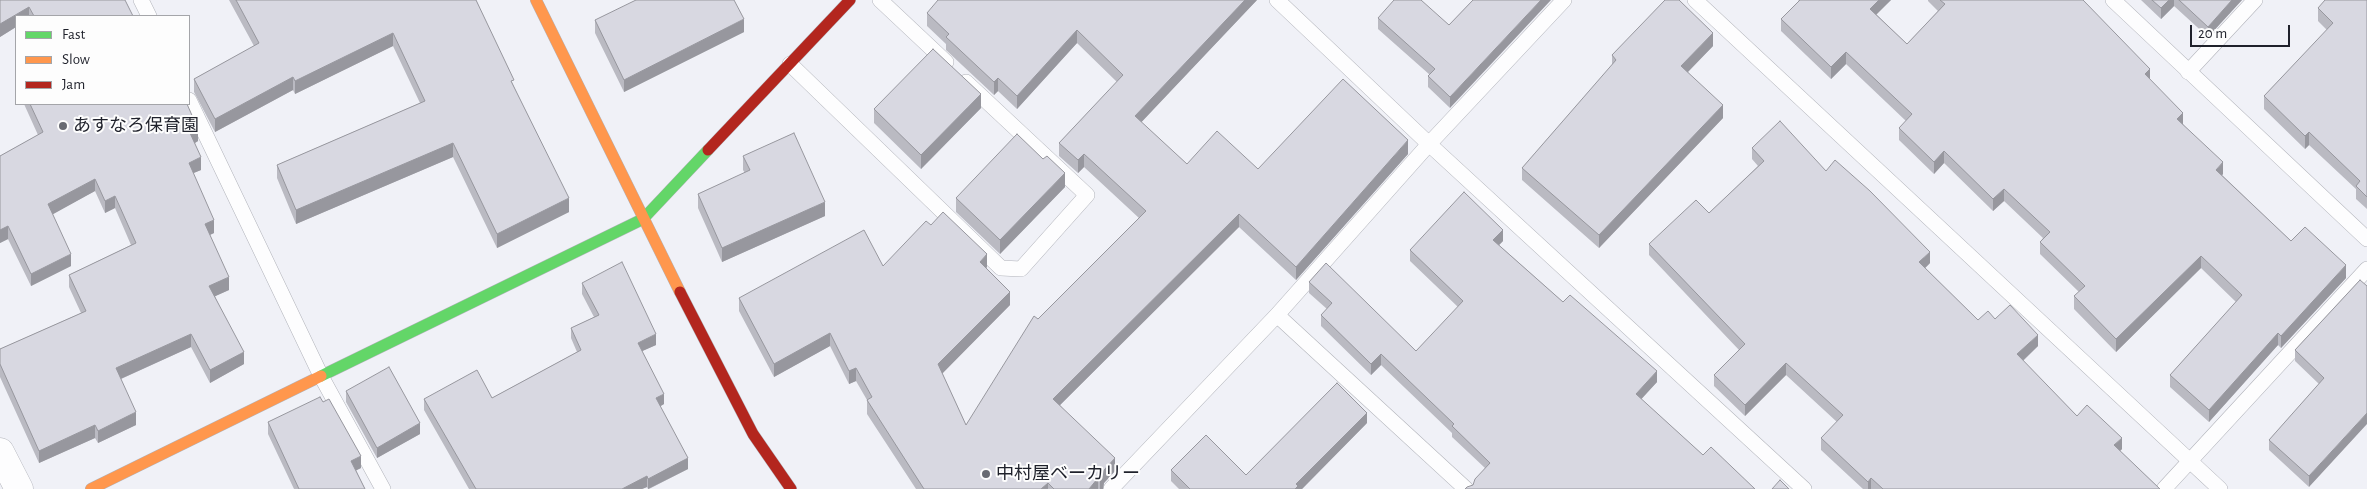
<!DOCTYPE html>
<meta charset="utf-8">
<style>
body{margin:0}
#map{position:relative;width:2367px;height:489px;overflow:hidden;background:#f0f1f7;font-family:"Alegreya Sans",sans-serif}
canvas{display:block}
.legend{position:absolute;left:15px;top:15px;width:175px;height:90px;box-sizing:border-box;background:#fdfdfd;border:1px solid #a4a5a9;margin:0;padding:6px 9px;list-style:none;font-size:15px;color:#1f212b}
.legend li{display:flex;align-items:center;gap:10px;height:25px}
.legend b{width:25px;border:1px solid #a4a5a9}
.scale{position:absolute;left:2190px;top:25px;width:100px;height:22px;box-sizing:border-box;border:2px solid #1f212b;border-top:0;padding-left:6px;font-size:15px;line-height:18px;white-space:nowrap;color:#1f212b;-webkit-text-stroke:4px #fdfdfd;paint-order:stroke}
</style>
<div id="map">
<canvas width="2367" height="489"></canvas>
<ul class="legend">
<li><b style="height:6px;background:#63d668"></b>Fast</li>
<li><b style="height:6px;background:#ff974d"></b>Slow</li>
<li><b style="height:6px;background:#b3261e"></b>Jam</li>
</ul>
<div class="scale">20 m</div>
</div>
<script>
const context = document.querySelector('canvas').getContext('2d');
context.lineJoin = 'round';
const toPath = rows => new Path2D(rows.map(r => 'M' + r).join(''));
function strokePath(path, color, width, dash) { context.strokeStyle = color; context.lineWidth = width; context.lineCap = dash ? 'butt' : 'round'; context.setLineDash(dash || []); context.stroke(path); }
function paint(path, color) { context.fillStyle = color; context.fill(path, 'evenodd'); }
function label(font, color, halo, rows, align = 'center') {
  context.font = font + ' "Alegreya Sans","Noto Sans JP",sans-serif'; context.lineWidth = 4; context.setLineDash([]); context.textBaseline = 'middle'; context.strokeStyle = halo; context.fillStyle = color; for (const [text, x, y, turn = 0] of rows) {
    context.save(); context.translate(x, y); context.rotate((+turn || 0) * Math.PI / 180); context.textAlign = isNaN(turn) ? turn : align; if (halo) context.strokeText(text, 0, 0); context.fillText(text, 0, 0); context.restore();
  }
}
const lane = toPath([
 [141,0,149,16],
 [880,0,946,62],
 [1277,0,1429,144,1804,489],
 [1695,0,2220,489],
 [2113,0,2367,239],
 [790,64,1001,268,1021,269,1087,195,966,82],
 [2188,72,2255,0],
 [189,100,321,376,383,489],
 [1277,315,1466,489],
 [1111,489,1277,315,1429,144,1564,0],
 [2164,489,2367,269]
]);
const street = toPath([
 [0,452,19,489]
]);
const fast = toPath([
 [321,376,643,219,708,150]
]);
const slow = toPath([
 [536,0,680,292],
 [91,489,321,376]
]);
const jam = toPath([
 [708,150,850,0],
 [680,292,753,434,791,489]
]);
const wall = toPath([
 [0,0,133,16,16,16,16,27,0,37],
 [229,0,476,0,569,212,497,248,453,157,296,224,277,178,277,165,420,103,393,46,295,94,293,90,215,132,194,92,194,79,254,46],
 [1257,0,1141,122,1187,164,1258,169,1408,154,1296,280,1239,227,1060,405,1115,471,1104,483,1103,489,916,489,867,414,867,400,856,381,849,384,830,346,774,377,739,311,739,298,883,266,931,225,987,267,986,268,1010,305,942,373,966,425,1038,319,1139,218,1084,167,1078,173,1059,156,1059,143,1117,82,1077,43,1017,109,998,91,994,95,946,50,946,44,927,26,927,13],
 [1473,0,1450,108,1428,87,1428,76,1430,75,1378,29,1378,18,1449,25],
 [1798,0,1891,0,1876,14,1907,44,1938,11,1928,1,1928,0,2083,0,2150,80,2183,124,2223,174,2222,175,2291,241,2346,278,2281,348,2278,345,2209,422,2170,387,2170,375,2236,302,2201,268,2116,352,2074,309,2074,296,2079,292,2040,254,2040,242,2043,238,2004,201,1993,211,1944,163,1934,174,1899,140,1899,128,1906,121,1846,64,1831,79,1781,31,1781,19,1799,1],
 [2141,0,2242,0,2208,37,2174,6,2161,19],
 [2367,0,2367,209,2356,199,2356,189,2309,145,2305,149,2264,109,2264,96,2327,30,2318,21,2318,8],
 [595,20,744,32,624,92,595,33],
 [1713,46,1688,72,1723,118,1599,248,1522,180,1522,168,1612,65,1612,55],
 [24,104,187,104,198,141,195,143,201,170,193,173,214,233,210,235,229,290,215,296,244,364,210,383,191,347,121,379,136,425,98,443,95,438,39,463,0,377,0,349,81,313,69,287,69,275,131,245,115,208,105,213,95,191,52,214,71,266,31,286,8,239,0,243,0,156,38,135],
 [981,108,921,169,874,123,874,109],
 [1752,148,1826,171,1930,263,1925,268,1978,320,1995,319,2038,346,2023,361,2077,416,2122,449,2120,451,2160,489,1863,489,1821,450,1821,438,1837,422,1786,375,1745,416,1714,386,1714,375,1739,350,1649,255,1649,244,1709,213,1758,166,1752,159],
 [743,156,825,216,722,262,698,208,698,194,745,173,743,170],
 [1065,187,1000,254,956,212,956,198],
 [1503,241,1499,245,1563,302,1657,382,1641,399,1703,455,1755,489,1473,485,1485,468,1452,437,1452,433,1381,365,1371,375,1321,326,1321,315,1327,309,1309,293,1309,282,1416,351,1458,307,1410,261,1410,250],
 [2360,280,2309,487,2269,450,2269,440,2319,384,2295,361,2295,350],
 [582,283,656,345,642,351,664,404,660,406,688,469,649,489,648,489,647,487,642,489,469,489,424,410,424,399,492,398,577,352,571,338,571,328,594,317,582,294],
 [346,391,420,434,377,458,346,402],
 [323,402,361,468,356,470,365,489,294,489,268,434,268,422],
 [1367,423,1302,489,1179,489,1171,481,1171,470,1246,475]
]);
const shadedWall = toPath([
 [1245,0,1257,0,1135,129,1135,116],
 [1541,0,1551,0,1450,108,1450,97],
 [1879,0,1891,0,1870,21,1870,9],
 [2169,0,2174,0,2174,6,2161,19,2161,8],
 [2232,0,2242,0,2208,37,2208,27],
 [29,7,29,16,16,16,16,27,0,37,0,24],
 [744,19,744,32,624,92,624,80],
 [1077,30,1077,43,1017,109,1017,96],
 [393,33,393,46,295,94,295,81],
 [1713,33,1713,46,1681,79,1681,66],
 [1846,52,1846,64,1831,79,1831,67],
 [2150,69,2150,81,2145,74],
 [293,77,293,90,215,132,215,119],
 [998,78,998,91,994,95,994,82],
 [981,94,981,108,921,169,921,155],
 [1723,105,1723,118,1599,248,1599,235],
 [2183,113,2183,125,2177,119],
 [198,129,198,141,190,146,190,133],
 [2309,132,2309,145,2305,149,2305,136],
 [1408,140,1408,154,1296,280,1296,267],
 [453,143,453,157,296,224,296,210],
 [1944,151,1944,163,1934,174,1934,162],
 [1084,154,1084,167,1078,173,1078,160],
 [201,157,201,170,189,175,189,163],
 [2223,162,2223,174,2216,182,2216,170],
 [1065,173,1065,187,1000,254,1000,240],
 [95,179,95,191,48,217,48,204],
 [2004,189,2004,201,1993,211,1993,199],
 [115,196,115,208,105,213,105,201],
 [569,198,569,212,497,248,497,234],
 [825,202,825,216,722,262,722,248],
 [1239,214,1239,227,1053,412,1053,399],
 [214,220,214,233,205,237,205,224],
 [8,226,8,239,0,243,0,230],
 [1503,230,1503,241,1493,251,1493,240],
 [1930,252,1930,263,1919,274,1919,262],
 [71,254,71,266,31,286,31,274],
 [987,254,987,267,980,275,980,262],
 [2201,256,2201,268,2116,352,2116,339],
 [2346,265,2346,278,2281,348,2281,336],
 [229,277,229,290,209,299,209,286],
 [1010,292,1010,305,938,378,938,364],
 [830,333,830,346,774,377,774,364],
 [2278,333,2278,345,2209,422,2209,410],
 [191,334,191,347,116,381,116,368],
 [656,334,656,345,638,353,638,343],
 [2038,335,2038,346,2017,366,2017,354],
 [244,352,244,364,210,383,210,370],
 [1381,354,1381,365,1371,375,1371,364],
 [1786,363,1786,375,1745,416,1745,405],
 [856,368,856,381,849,384,849,371],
 [1657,371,1657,382,1636,405,1636,394],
 [664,394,664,404,656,409,656,398],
 [136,412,136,425,98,443,98,431],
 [1367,413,1367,423,1302,489,1295,489,1296,484],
 [2367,413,2367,424,2309,487,2309,476],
 [420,423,420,434,377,458,377,448],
 [95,425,95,438,39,463,39,451],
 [2122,438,2122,449,2114,457,2114,445],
 [361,456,361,468,351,473,351,461],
 [688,458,688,469,648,489,648,479],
 [1115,458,1115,471,1104,483,1103,489,1100,489,1100,480,1104,470],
 [647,476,647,487,642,489,622,489],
 [1098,478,1098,489,1089,489],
 [1871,478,1871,489,1868,489,1868,482],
 [1048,483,1048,489,1041,489]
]);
const building = toPath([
 [0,0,125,0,133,16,34,16,29,7,0,24,0,0],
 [236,0,476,0,514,80,511,81,569,198,497,234,453,143,296,210,277,165,425,101,393,33,295,81,293,77,215,119,194,79,259,43,236,0],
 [636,0,734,0,744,19,624,80,595,20,636,0],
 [938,0,1245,0,1135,116,1187,164,1217,131,1258,169,1343,79,1408,140,1296,267,1239,214,1053,399,1115,458,1104,470,1102,478,1100,480,1098,478,1089,489,1054,489,1048,483,1041,489,924,489,867,400,872,397,856,368,849,371,830,333,774,364,739,298,864,230,883,266,926,221,931,225,943,212,987,254,980,262,1010,292,938,364,966,425,1034,316,1038,319,1146,211,1084,154,1078,160,1059,143,1123,75,1077,30,1017,96,998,78,994,82,946,37,949,34,927,13,938,0],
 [1394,0,1421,0,1449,25,1473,0,1541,0,1450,97,1428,76,1435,69,1378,18,1394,0],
 [1665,0,1679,0,1713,33,1681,66,1723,105,1599,235,1522,168,1616,60,1612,55,1665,0],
 [1800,0,1879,0,1870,9,1907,44,1945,4,1940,0,2083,0,2150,69,2145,74,2183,113,2177,119,2223,162,2216,170,2291,241,2305,227,2346,265,2281,336,2278,333,2209,410,2170,375,2242,295,2201,256,2116,339,2074,296,2085,286,2040,242,2050,232,2004,189,1993,199,1944,151,1934,162,1899,128,1912,114,1846,52,1831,67,1781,19,1800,0],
 [2152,0,2169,0,2161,8,2152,0],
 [2179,0,2232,0,2208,27,2179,0],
 [2325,0,2367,0,2367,197,2356,186,2360,181,2309,132,2305,136,2264,96,2333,23,2318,8,2325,0],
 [933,49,981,94,921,155,874,109,933,49],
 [30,104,187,104,198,129,190,133,201,157,189,163,214,220,205,224,229,277,209,286,244,352,210,370,191,334,116,368,136,412,98,431,95,425,39,451,0,364,0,349,86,311,69,275,136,243,115,196,105,201,95,179,48,204,71,254,31,274,8,226,0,230,0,156,43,132,30,104],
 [1780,121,1826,171,1835,160,1870,191,1930,252,1919,262,1978,320,1988,311,1995,319,2010,305,2038,335,2017,354,2077,416,2087,405,2122,438,2114,445,2160,489,1883,489,1871,478,1868,482,1821,438,1843,415,1786,363,1745,405,1714,375,1745,344,1649,244,1696,200,1709,213,1764,161,1752,148,1780,121],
 [794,133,825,202,722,248,698,194,750,170,743,156,794,133],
 [1017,134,1043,159,1047,156,1065,173,1000,240,956,198,1017,134],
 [1464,192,1503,230,1493,240,1563,302,1570,295,1657,371,1636,394,1703,455,1711,447,1755,489,1465,489,1467,487,1473,485,1475,479,1490,463,1452,426,1454,424,1381,354,1371,364,1321,315,1332,303,1309,282,1326,263,1416,351,1463,301,1410,250,1464,192],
 [622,262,656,334,638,343,664,394,656,398,688,458,648,479,647,476,622,489,476,489,424,399,477,370,492,398,581,350,571,328,599,315,582,283,622,262],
 [2360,280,2367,286,2367,413,2309,476,2269,440,2324,378,2295,350,2360,280],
 [389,367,420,423,377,448,346,391,389,367],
 [1337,383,1367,413,1296,484,1298,486,1295,489,1190,489,1171,470,1206,435,1246,475,1337,383],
 [320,397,323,402,329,399,361,456,351,461,365,489,299,489,268,422,320,397],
 [1780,480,1789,489,1772,489,1780,480]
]);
const markers = [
 [63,126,5,"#686a72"],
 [986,474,5,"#686a72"]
];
const poiNames = [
 ["あすなろ保育園",73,126],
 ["中村屋ベーカリー",996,474]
];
strokePath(lane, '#b1b3ba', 16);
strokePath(street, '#b1b3ba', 29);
strokePath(fast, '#b1b3ba', 12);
strokePath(slow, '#b1b3ba', 12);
strokePath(jam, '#b1b3ba', 12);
strokePath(lane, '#fdfdfe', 15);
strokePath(street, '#fdfdfe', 28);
strokePath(fast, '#63d668', 11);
strokePath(slow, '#ff974d', 11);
strokePath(jam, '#b3261e', 11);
paint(wall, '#babac2');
paint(shadedWall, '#97979e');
paint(building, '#d8d8e1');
strokePath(building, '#97979e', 1);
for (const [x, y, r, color] of markers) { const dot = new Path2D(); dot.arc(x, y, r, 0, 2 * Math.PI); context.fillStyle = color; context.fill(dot); strokePath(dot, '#fdfdfd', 2); }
label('18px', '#1f212b', '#fdfdfd', poiNames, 'left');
</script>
